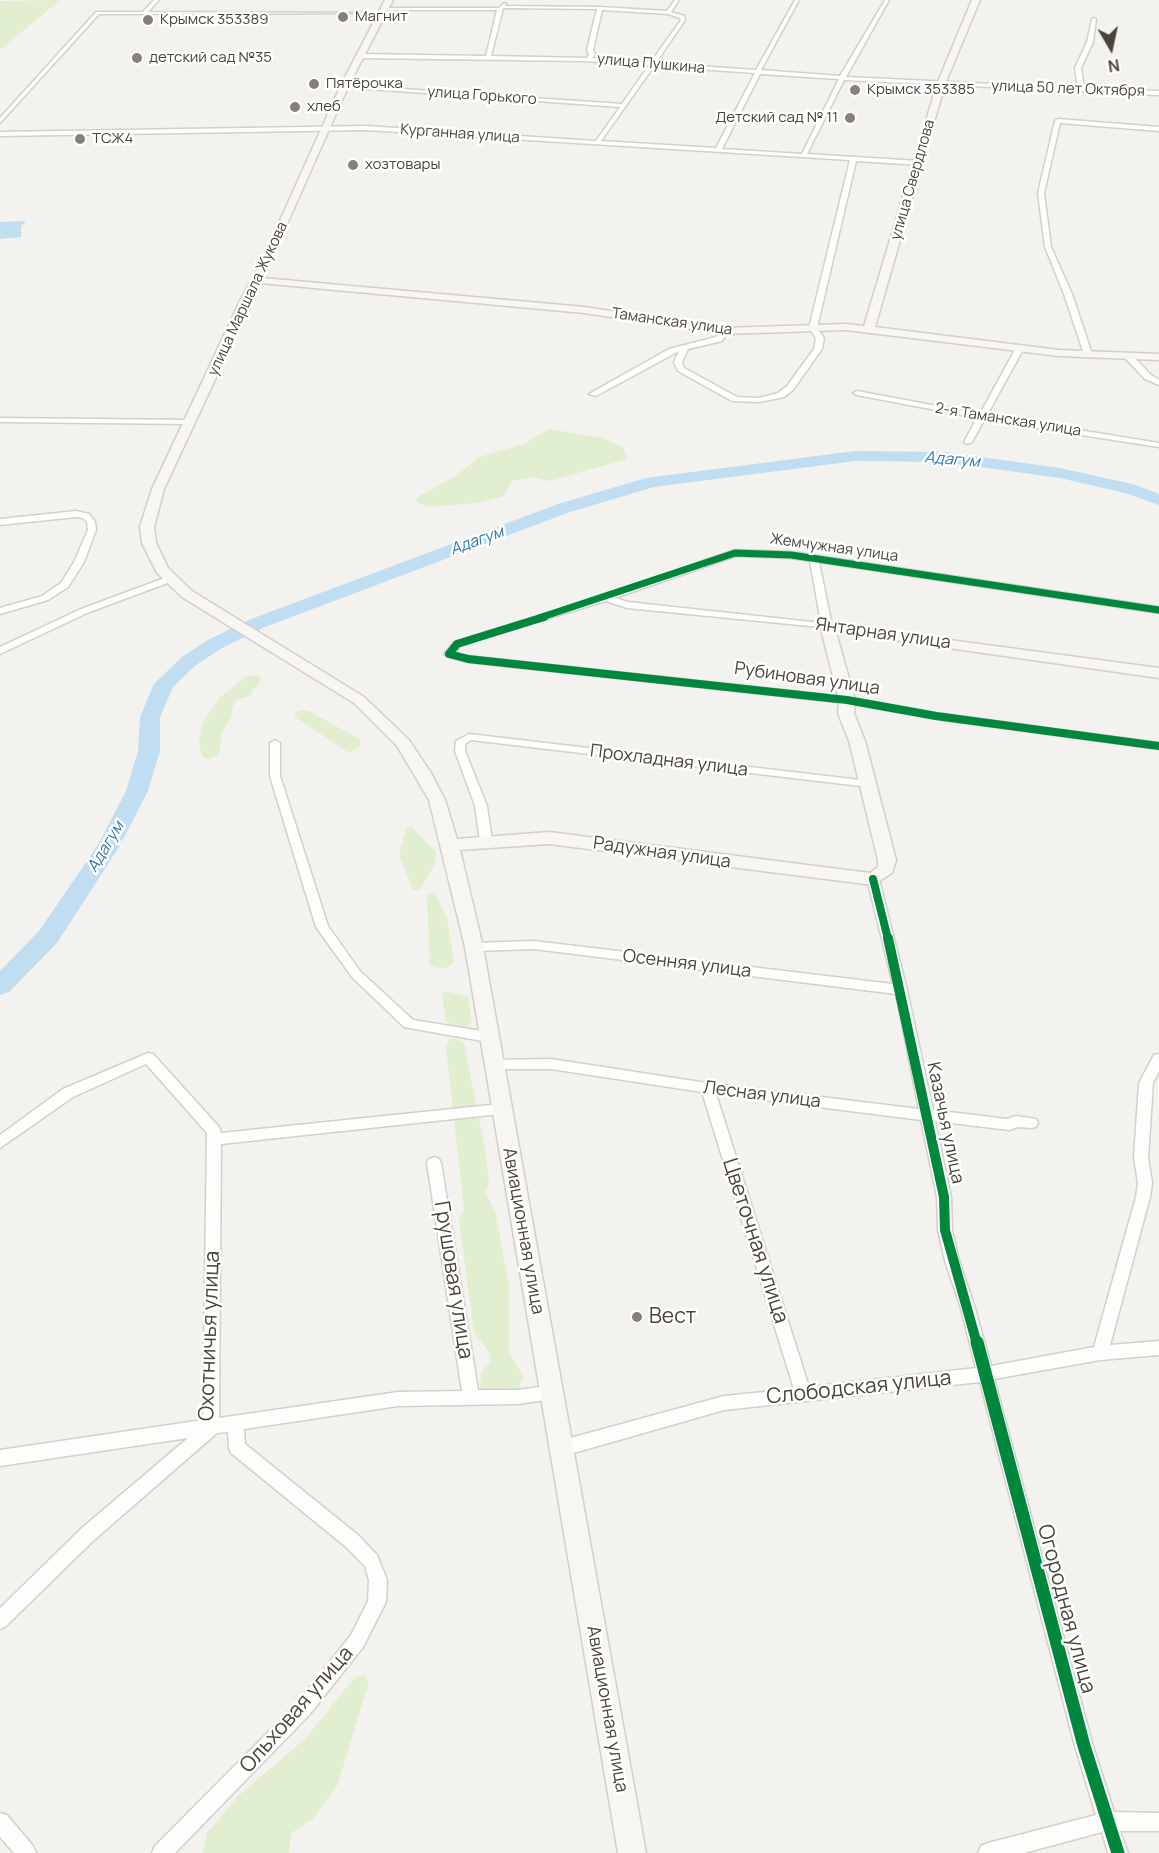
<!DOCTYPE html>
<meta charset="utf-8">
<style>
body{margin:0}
#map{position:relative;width:1159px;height:1853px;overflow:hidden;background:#f4f2ee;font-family:Manrope,sans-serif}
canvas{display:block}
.north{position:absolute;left:1081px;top:18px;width:60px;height:60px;-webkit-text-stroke:4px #fff;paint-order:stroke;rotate:171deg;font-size:16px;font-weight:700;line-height:24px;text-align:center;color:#4b4439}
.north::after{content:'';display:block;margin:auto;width:21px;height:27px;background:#4b4439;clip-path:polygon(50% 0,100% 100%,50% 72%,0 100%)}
</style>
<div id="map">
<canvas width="1159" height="1853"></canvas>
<div class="north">N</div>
</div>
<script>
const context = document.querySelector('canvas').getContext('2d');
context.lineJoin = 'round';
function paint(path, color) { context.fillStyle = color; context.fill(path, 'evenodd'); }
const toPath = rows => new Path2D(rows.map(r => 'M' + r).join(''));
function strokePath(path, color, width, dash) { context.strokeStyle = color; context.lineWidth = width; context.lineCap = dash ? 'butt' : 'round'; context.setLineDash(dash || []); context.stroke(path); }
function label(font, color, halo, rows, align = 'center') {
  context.font = font + ' Manrope,sans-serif'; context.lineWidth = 5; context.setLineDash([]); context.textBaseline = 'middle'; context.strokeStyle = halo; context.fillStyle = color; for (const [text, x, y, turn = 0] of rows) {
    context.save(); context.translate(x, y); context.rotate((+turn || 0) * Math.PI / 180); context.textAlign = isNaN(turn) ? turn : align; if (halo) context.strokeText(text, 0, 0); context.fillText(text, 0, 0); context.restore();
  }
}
const green = toPath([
 [60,0,0,50,0,1],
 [549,429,603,438,623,447,627,459,550,481,533,477,512,481,504,496,478,503,429,507,416,502,419,496,456,476,479,457,524,444],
 [257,675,261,678,259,685,252,690,252,695,236,700,234,704,230,719,222,732,219,754,209,760,202,756,199,743,202,724,220,697,247,676],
 [300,710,309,711,361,740,360,746,349,753,295,717,295,713],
 [411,826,436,852,434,866,420,889,413,890,399,854,407,827],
 [429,893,435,893,447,918,454,963,444,969,430,966,427,896],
 [450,992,468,997,472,1023,468,1026,460,1027,446,1022,442,993],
 [454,1038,464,1043,484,1143,489,1181,485,1193,495,1211,509,1285,509,1352,523,1376,519,1389,511,1393,485,1392,480,1387,481,1372,491,1362,489,1352,474,1333,459,1220,464,1209,446,1046,449,1040],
 [364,1675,369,1682,337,1786,313,1819,291,1833,289,1853,203,1853,207,1833,238,1796,306,1738,355,1677]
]);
const water = toPath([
 [26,221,21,226,21,237,0,239,0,222]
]);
const river = toPath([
 [855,451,944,452,1060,468,1136,485,1159,494,1159,505,1125,493,1060,478,944,462,855,461,654,487,570,512,265,627,222,648,196,665,173,687,160,717,160,751,148,791,119,847,57,943,9,992,0,995,0,971,39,931,98,845,126,791,138,751,140,717,154,684,182,657,208,640,251,619,558,504,646,478,855,451]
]);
const street = toPath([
 [154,0,159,0,148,12,385,13,99,14,0,123,0,118,96,12,143,12,154,0],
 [675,0,679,0,671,12,684,16,685,20,656,63,756,70,795,0,799,0,761,70,840,76,885,0,889,0,846,77,1078,88,1075,68,1087,42,1092,19,1094,18,1096,19,1093,42,1081,68,1084,88,1159,91,1159,95,844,80,807,154,919,161,922,163,919,165,856,161,817,328,824,338,822,349,793,390,784,397,759,402,732,401,678,371,674,362,679,351,596,396,589,394,669,349,716,337,721,329,724,329,728,331,722,341,688,349,682,362,684,368,737,397,759,398,778,393,787,386,814,349,816,338,809,328,850,160,366,130,0,136,0,132,366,126,596,141,620,107,341,87,344,85,622,104,649,65,583,61,360,58,357,56,360,54,486,56,497,10,383,10,385,8,499,8,504,3,506,4,505,6,600,7,667,11,675,0],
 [503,8,597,9,587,50,589,54,587,58,491,56,503,8],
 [602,10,668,14,680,18,681,20,651,62,592,58,595,54,593,50,602,10],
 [654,66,755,73,716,148,601,141,654,66],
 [760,74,839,79,802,154,722,149,760,74],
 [1058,119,1159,127,1159,131,1060,123,1044,193,1051,247,1072,294,1092,354,1088,356,1084,354,1064,294,1045,247,1038,193,1055,121,1058,119],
 [1017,346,1024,348,987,415,1159,443,1159,447,984,420,972,442,968,444,964,442,977,418,857,395,853,393,857,391,980,414,1017,346],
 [1125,354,1131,354,1151,375,1159,380,1159,385,1145,379,1125,358,1125,354],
 [0,418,190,420,194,422,190,424,0,422,0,418],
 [76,511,89,514,95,522,96,530,84,562,68,587,48,600,0,614,0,608,42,596,61,583,74,562,88,530,87,522,83,518,76,517,0,525,0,519,76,511],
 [735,550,791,552,1159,607,1159,613,819,562,832,626,830,628,627,608,606,601,480,639,460,646,455,653,468,656,847,697,936,713,1159,743,1159,749,936,719,847,703,468,662,446,656,444,654,454,642,603,596,735,550],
 [736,556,791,558,810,561,821,623,628,602,615,598,736,556],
 [170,576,173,577,173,581,87,613,0,654,0,647,81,609,170,576],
 [469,734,869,781,874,784,869,787,471,740,465,744,465,751,487,806,492,841,486,845,480,841,475,806,455,751,456,741,469,734],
 [275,740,280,743,280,776,328,926,360,971,413,1020,488,1032,493,1034,494,1037,493,1040,488,1042,404,1027,352,977,316,927,270,776,270,743,275,740],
 [873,875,879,879,907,990,933,1110,1007,1119,1016,1116,1036,1119,1038,1123,1036,1127,1031,1128,1018,1127,1009,1130,935,1121,951,1197,952,1230,959,1261,974,1305,991,1366,1094,1347,1136,1197,1138,1183,1134,1157,1139,1083,1154,1055,1159,1054,1159,1071,1153,1083,1148,1157,1152,1183,1150,1197,1110,1345,1159,1341,1159,1355,1100,1360,994,1379,1093,1746,1114,1812,1159,1813,1159,1831,1120,1831,1128,1853,1108,1853,1102,1832,1024,1853,978,1853,981,1846,988,1843,1096,1815,1075,1746,980,1382,724,1410,563,1456,557,1453,555,1448,557,1443,563,1440,724,1396,794,1389,702,1092,551,1069,492,1069,487,1068,485,1064,487,1060,551,1059,707,1083,919,1109,896,994,534,949,474,951,468,947,474,943,534,941,893,984,867,879,873,875],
 [716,1094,921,1120,937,1197,938,1230,945,1261,960,1305,976,1368,809,1387,716,1094],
 [148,1053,153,1054,219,1127,221,1133,500,1104,505,1105,507,1109,505,1113,500,1114,221,1144,219,1418,398,1392,462,1391,427,1163,429,1159,434,1157,439,1159,441,1163,478,1390,518,1390,552,1385,558,1387,560,1392,558,1397,552,1399,518,1404,398,1406,244,1429,245,1444,358,1535,377,1555,387,1580,386,1602,363,1647,310,1714,175,1853,152,1853,155,1846,298,1702,351,1635,368,1601,369,1580,365,1566,346,1547,231,1453,229,1448,228,1432,217,1433,94,1540,6,1626,0,1629,0,1608,82,1528,188,1438,0,1466,0,1450,203,1420,207,1133,146,1064,73,1097,0,1148,0,1135,63,1089,148,1053],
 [0,1813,7,1815,33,1846,36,1853,14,1853,0,1837,0,1813]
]);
const secondary = toPath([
 [385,0,393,0,348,87,263,278,584,307,724,328,846,324,864,326,937,84,972,0,980,0,945,84,875,327,1059,350,1159,354,1159,360,1059,356,846,330,724,334,584,313,260,283,164,489,154,527,156,543,168,568,192,591,364,697,409,740,431,773,445,800,457,839,549,832,870,873,878,867,878,860,849,741,838,713,839,700,820,626,822,623,1159,668,1159,678,836,632,855,700,854,713,865,741,896,860,892,873,873,885,549,844,460,850,483,947,646,1853,618,1853,465,947,429,800,397,746,354,703,182,597,157,573,142,543,140,527,152,489,242,297,260,265,340,87,385,0]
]);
const cyclewayFar3 = toPath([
 [539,618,735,553,791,555,1159,610]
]);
const cyclewayFar2 = toPath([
 [544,617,457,644,449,654,468,659,847,700,936,716,1159,746],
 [873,879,888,939]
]);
const cyclewayFar1 = toPath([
 [888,938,944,1197,945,1230,977,1344]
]);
const cycleway = toPath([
 [977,1342,1084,1746,1118,1853]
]);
const markers = [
 [343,17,6,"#868178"],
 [148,20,6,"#868178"],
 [137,58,6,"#868178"],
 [314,84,6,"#868178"],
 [855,90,6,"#868178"],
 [295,107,6,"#868178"],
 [850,118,6,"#868178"],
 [80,139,6,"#868178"],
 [353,165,6,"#868178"],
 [637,1317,6,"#868178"]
];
const farPoinames = [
 ["Магнит",355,17],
 ["Крымск 353389",160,20],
 ["детский сад №35",149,58],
 ["Пятёрочка",326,84],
 ["Крымск 353385",867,90],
 ["хлеб",307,107],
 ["Детский сад № 11",838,118,"right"],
 ["ТСЖ4",92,139],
 ["хозтовары",365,165]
];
const farStreetnames = [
 ["улица Пушкина",651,64,5],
 ["улица 50 лет Октября",1068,89,2],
 ["улица Горького",482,96,4],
 ["Курганная улица",460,134,4],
 ["улица Свердлова",913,180,-74],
 ["улица Маршала Жукова",248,299,-65],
 ["Таманская улица",672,322,8],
 ["2-я Таманская улица",1008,420,9],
 ["Жемчужная улица",834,548,8]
];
const farWaternames = [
 ["Адагум",952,460,5],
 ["Адагум",477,541,-20],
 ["Адагум",106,847,-59]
];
const streetNames = [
 ["Янтарная улица",883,634,8],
 ["Рубиновая улица",807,679,8],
 ["Прохладная улица",669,761,7],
 ["Радужная улица",662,853,8],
 ["Осенняя улица",687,964,7],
 ["Лесная улица",762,1095,7],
 ["Казачья улица",945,1123,78],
 ["Авиационная улица",523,1231,80],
 ["Авиационная улица",607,1709,80]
];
const nearStreetnames = [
 ["Цветочная улица",755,1241,72],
 ["Грушовая улица",453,1280,81],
 ["Охотничья улица",210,1336,-88],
 ["Слободская улица",859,1388,-6],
 ["Огородная улица",1066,1609,75],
 ["Ольховая улица",297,1710,-49]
];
const nearPoinames = [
 ["Вест",649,1317]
];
paint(green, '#e1eecf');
paint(water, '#c0ddf1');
paint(river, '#c0ddf1');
strokePath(street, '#d2d0cb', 3);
strokePath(secondary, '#d3cfc5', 3);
paint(street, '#fdfdfc');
paint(secondary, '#f7f6f1');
strokePath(cyclewayFar3, '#00873e', 7);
strokePath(cyclewayFar2, '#00873e', 8);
strokePath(cyclewayFar1, '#00873e', 10);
strokePath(cycleway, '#00873e', 13);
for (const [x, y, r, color] of markers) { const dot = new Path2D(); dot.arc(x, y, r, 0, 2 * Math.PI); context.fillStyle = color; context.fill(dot); strokePath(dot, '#fff', 2); }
label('15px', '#4b4439', '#fff', farPoinames, 'left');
label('15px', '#4b4439', '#fff', farStreetnames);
label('italic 16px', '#2e7ab2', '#fff', farWaternames);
label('18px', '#4b4439', '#fff', streetNames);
label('21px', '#4b4439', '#fff', nearStreetnames);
label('21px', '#4b4439', '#fff', nearPoinames, 'left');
</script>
